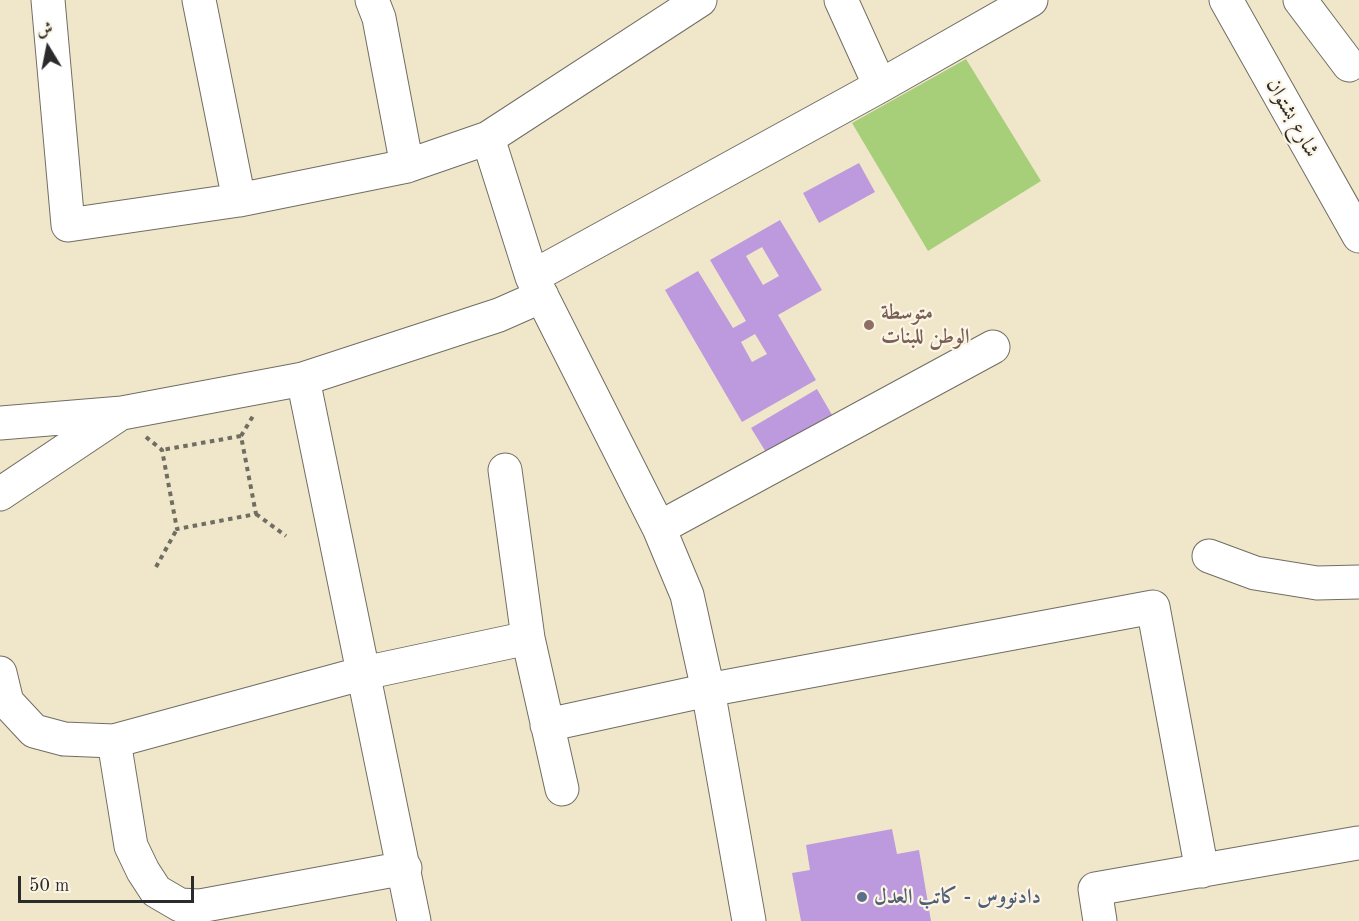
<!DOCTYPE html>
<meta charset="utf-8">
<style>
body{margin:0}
#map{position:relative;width:1359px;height:921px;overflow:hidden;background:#f0e7ca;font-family:"Old Standard TT",Amiri,serif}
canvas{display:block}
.north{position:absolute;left:18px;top:18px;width:60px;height:60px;-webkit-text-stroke:4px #fcf5e5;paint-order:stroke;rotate:350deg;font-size:16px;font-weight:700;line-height:24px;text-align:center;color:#2b2b2b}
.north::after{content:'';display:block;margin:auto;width:21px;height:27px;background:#2b2b2b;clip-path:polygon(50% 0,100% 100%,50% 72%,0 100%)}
.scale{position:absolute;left:18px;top:876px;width:176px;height:27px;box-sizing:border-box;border:3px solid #2b2b2b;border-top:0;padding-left:8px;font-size:18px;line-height:21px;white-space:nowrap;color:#2b2b2b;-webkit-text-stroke:4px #fcf5e5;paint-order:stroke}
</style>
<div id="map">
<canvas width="1359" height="921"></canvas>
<div class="north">ش</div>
<div class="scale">50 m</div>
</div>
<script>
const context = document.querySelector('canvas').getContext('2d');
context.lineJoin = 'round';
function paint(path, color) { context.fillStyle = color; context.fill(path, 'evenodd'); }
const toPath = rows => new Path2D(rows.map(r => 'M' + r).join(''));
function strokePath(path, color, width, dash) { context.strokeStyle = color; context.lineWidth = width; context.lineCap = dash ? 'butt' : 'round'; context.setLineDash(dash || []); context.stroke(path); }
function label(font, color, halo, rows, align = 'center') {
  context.font = font + ' "Old Standard TT",Amiri,serif'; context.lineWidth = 4.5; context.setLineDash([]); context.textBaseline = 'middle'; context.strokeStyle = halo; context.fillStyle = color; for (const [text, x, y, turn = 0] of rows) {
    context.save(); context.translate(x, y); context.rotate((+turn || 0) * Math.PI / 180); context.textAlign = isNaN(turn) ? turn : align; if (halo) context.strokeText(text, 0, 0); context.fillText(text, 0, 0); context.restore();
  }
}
const green = toPath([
 [966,59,1041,181,928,251,852,123]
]);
const building = toPath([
 [859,163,875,192,819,223,803,193],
 [780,220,822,290,778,315,816,380,742,422,665,290,698,271,733,328,746,321,710,260],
 [762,247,779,276,763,285,746,256],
 [755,334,767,354,752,362,741,342],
 [817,389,835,420,769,457,751,428],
 [892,829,897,854,919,850,931,921,801,921,792,873,810,870,806,845]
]);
const path = toPath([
 [241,436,253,416],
 [146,437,162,450,177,529,256,514,241,436,162,450],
 [256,514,286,536],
 [156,567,177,529]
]);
const minor = toPath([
 [48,0,68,225,239,200,407,166,379,18,372,0],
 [199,0,239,200],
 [841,0,880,86],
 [1226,0,1359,236],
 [1300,0,1349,65],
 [488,138,700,0],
 [407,166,488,138,532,277,659,528,687,595,708,690,749,921],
 [532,277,880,86,1031,0],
 [303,379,414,921],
 [0,423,122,413,303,379,499,315,542,296],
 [505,470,528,638,562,789],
 [0,494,118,415],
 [659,528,993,347],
 [1209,556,1255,573,1317,583,1359,582],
 [0,673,7,702,34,731,64,739,114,741,364,673,528,638],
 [547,725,708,690,1153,607,1202,871],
 [114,741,131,846,143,871,156,891,180,905,200,906,405,868],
 [1100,921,1095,889,1358,843]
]);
const markers = [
 [869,325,6,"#8d6e63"],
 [862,897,6,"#5c6f8a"]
];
const streetNames = [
 ["شارع بشتوان",1292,118,61]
];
const educationNames = [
 ["متوسطة",881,313],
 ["الوطن للبنات",881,337]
];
const serviceNames = [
 ["دادنووس - کاتب العدل",874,897]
];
paint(green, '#a7cf7a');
paint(building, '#bd9add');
strokePath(minor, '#706d63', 35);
strokePath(path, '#706d63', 4, [4.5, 4.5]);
strokePath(minor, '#fff', 33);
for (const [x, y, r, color] of markers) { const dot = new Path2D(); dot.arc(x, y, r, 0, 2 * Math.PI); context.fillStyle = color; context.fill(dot); strokePath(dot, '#fcf5e5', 2); }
label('21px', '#2b2b2b', '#fcf5e5', streetNames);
label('bold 21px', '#785e54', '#fcf5e5', educationNames, 'left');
label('bold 21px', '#4e5e75', '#fcf5e5', serviceNames, 'left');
</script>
